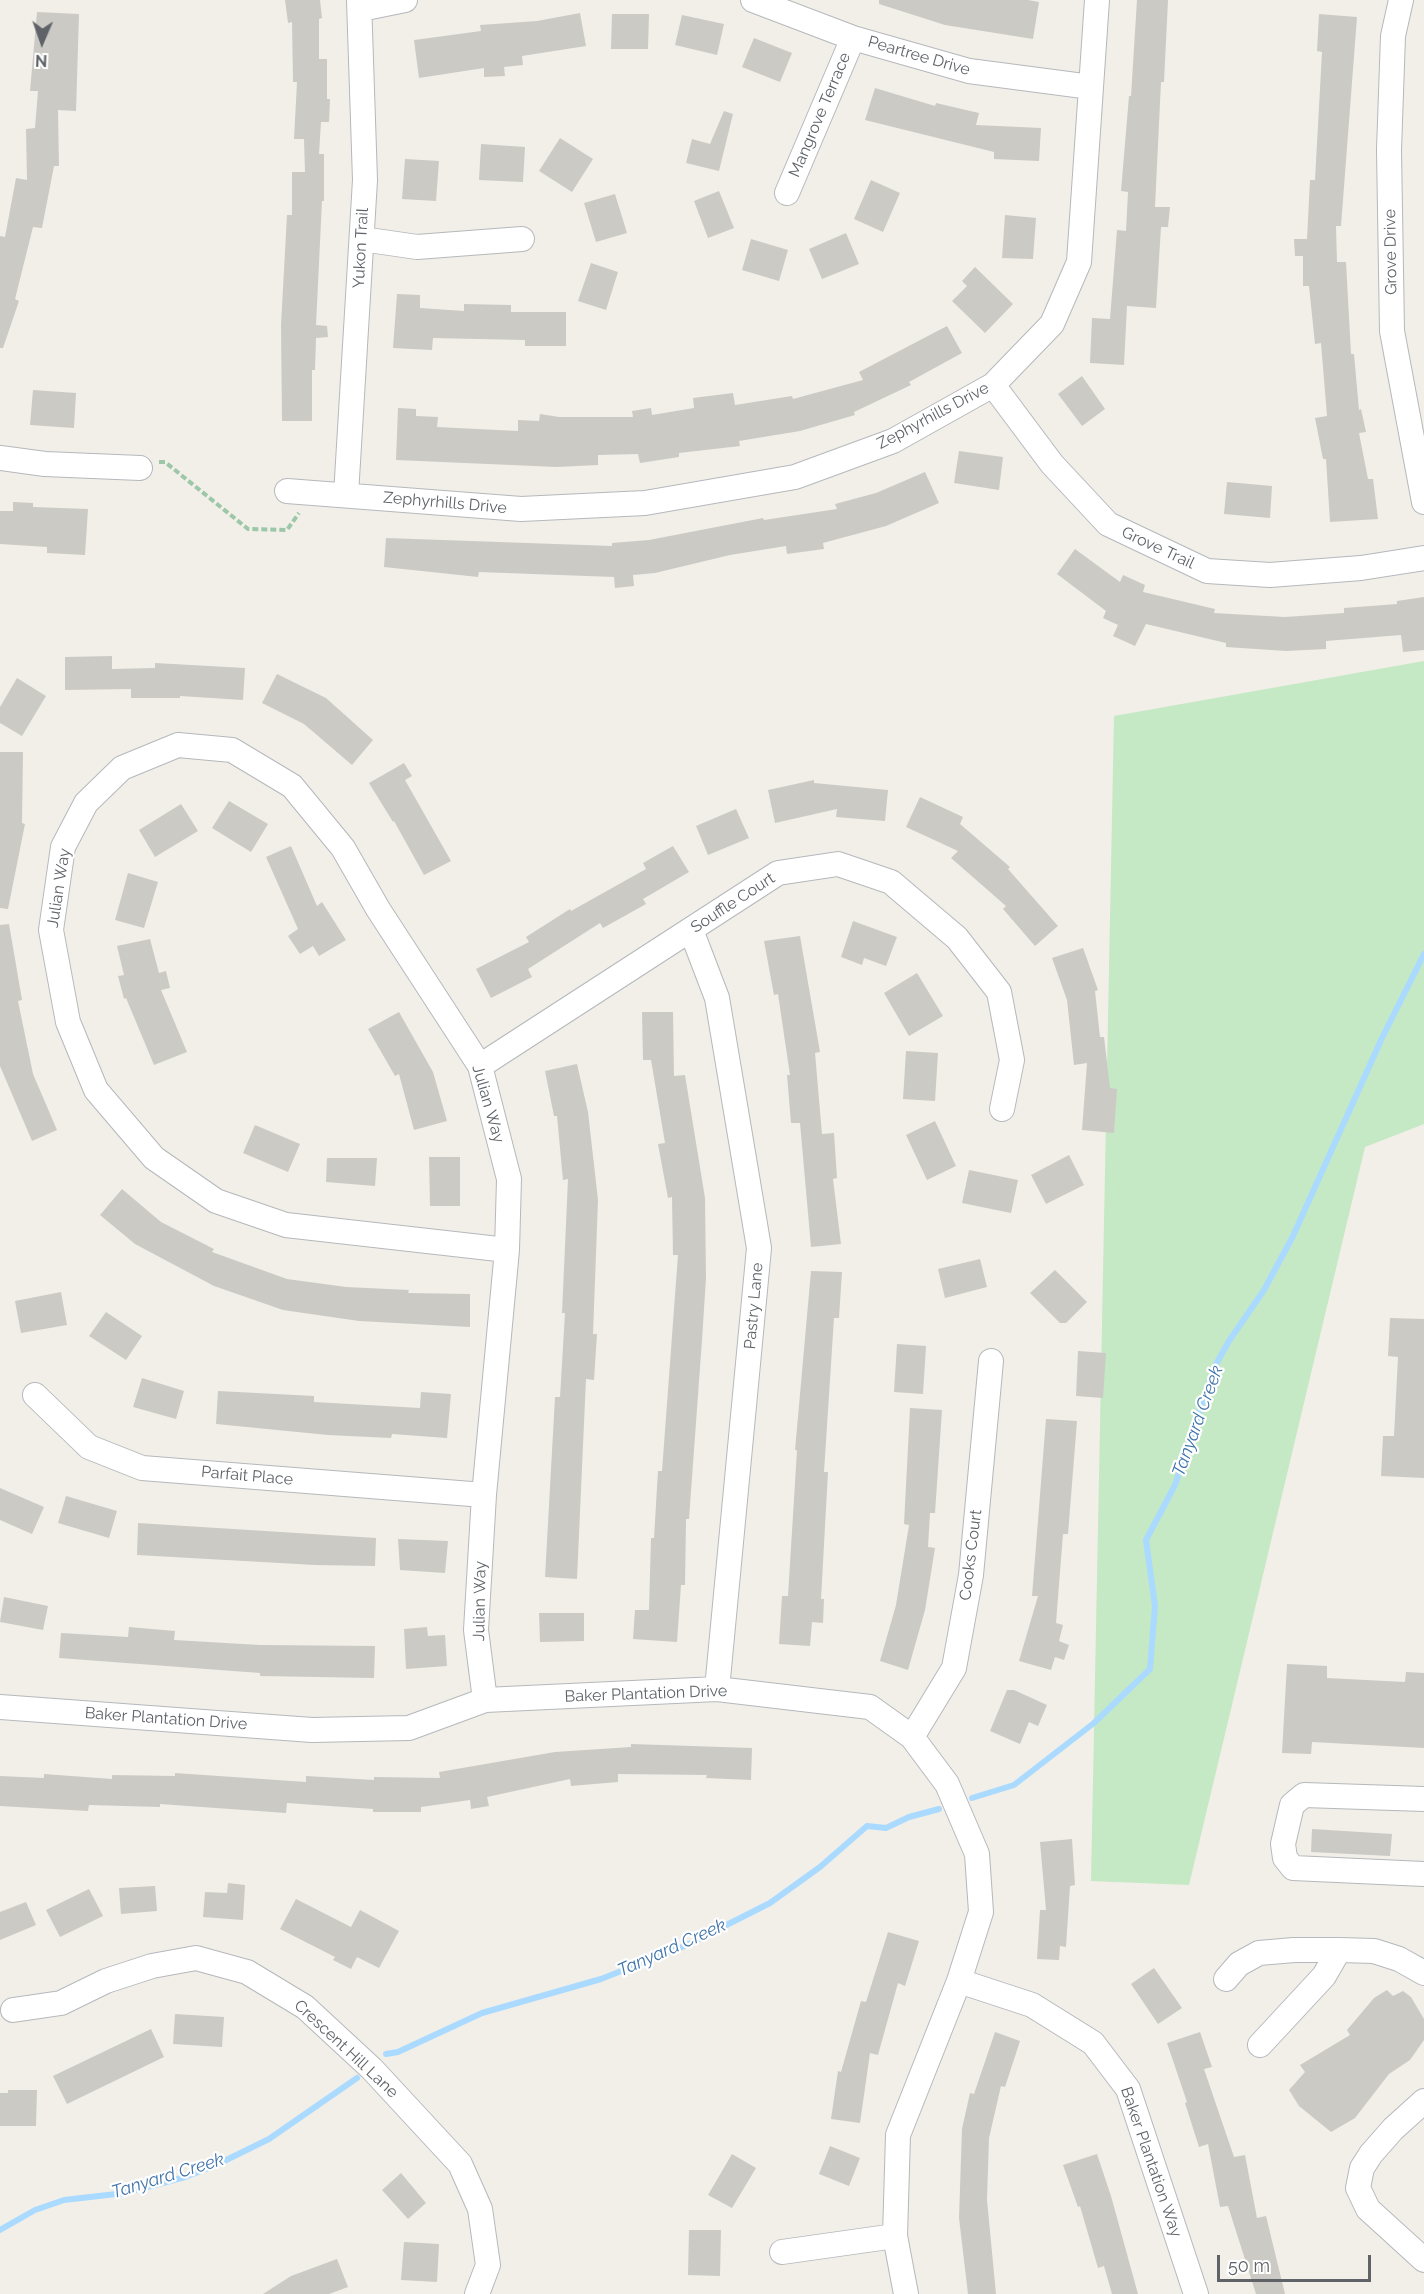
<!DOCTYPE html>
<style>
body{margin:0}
#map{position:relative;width:1424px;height:2294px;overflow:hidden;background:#f1efe8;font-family:Raleway,sans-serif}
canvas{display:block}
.north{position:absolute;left:12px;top:12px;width:60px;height:60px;-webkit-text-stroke:4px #fff;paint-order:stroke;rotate:182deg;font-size:16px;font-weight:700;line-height:24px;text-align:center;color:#5f6368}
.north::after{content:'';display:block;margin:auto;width:21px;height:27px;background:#5f6368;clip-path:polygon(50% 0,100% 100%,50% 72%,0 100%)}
.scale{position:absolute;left:1217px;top:2255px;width:154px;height:27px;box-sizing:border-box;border:3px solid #5f6368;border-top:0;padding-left:8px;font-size:18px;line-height:21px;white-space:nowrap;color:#5f6368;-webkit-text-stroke:4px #fff;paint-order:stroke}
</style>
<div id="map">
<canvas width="1424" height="2294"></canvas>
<div class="north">N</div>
<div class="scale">50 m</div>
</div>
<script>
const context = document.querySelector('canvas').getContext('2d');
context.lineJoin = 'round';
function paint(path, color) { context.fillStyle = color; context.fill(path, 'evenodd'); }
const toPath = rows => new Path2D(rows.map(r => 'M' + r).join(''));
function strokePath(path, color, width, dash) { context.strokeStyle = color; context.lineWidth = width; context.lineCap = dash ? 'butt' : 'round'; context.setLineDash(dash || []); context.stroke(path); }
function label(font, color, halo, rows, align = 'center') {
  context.font = font + ' Raleway,sans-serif'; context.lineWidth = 4.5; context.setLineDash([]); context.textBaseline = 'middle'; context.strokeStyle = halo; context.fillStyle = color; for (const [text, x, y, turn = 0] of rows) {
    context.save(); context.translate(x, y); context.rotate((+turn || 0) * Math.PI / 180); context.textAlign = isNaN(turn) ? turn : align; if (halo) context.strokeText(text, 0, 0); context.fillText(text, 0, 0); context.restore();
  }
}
const green = toPath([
 [1424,661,1424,1124,1365,1147,1189,1885,1091,1881,1114,716]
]);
const stream = toPath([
 [972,1798,1014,1785,1094,1723,1150,1669,1155,1606,1146,1540,1175,1485,1214,1368,1229,1341,1264,1290,1293,1236,1382,1038,1424,954],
 [386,2054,398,2052,482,2013,601,1979,687,1945,770,1903,820,1867,867,1826,886,1828,909,1817,939,1809],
 [0,2230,35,2210,64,2200,125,2193,185,2177,214,2166,269,2139,357,2078]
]);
const building = toPath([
 [285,0,320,0,322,18,319,19,319,59,327,59,327,99,330,99,329,122,321,122,319,154,324,154,324,201,322,201,316,325,327,326,328,337,316,338,315,370,312,370,312,421,282,421,281,325,287,215,292,215,292,172,305,172,304,139,294,139,297,82,293,82,292,22,288,23],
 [879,0,1028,0,1039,2,1033,39,945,25,879,4],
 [1137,0,1168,0,1164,82,1161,82,1155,207,1170,207,1168,227,1161,227,1156,308,1127,306,1124,365,1090,363,1092,318,1110,319,1117,230,1126,231,1128,192,1121,191,1129,96,1131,96],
 [37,12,79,14,76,111,58,110,59,166,54,166,42,228,33,227,15,299,19,301,3,348,0,348,0,236,5,237,16,178,27,180,26,129,35,128,38,91,30,91],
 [580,13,586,46,522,56,523,65,504,67,505,76,484,77,484,68,419,78,414,40,481,31,480,25,537,21],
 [612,14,649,14,648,49,611,49],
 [1319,14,1357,17,1341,226,1336,226,1337,262,1346,262,1351,354,1354,354,1359,410,1361,409,1366,432,1359,433,1368,479,1373,479,1378,519,1330,522,1326,459,1323,459,1315,418,1327,416,1321,343,1315,344,1309,286,1303,286,1303,256,1295,256,1294,239,1307,239,1310,180,1315,180,1322,52,1317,51],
 [682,15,724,24,717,55,675,45],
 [754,38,792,53,780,82,742,67],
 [875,88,935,106,936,103,979,113,976,125,1041,128,1039,161,994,159,994,152,865,120],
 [724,111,733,114,719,171,686,163,692,139,710,144],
 [560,138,593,159,572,192,539,171],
 [481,144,525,147,523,182,479,180],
 [405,159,439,161,436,201,402,199],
 [871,180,900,193,883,232,854,219],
 [719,191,734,228,708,238,694,201],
 [615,194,627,233,596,242,584,203],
 [1005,215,1036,218,1033,259,1002,258],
 [846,233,859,264,822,279,809,249],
 [751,239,788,250,779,281,742,270],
 [591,263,618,272,606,310,578,301],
 [975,267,1013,304,985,333,952,301,967,286,962,281],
 [397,294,420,295,420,308,464,311,464,304,511,305,511,312,566,312,566,346,525,346,525,340,433,338,432,350,393,348],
 [947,326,962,353,909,382,911,385,854,412,855,415,800,431,739,441,740,446,679,453,679,457,640,463,638,454,598,455,598,465,557,467,396,460,398,408,416,409,416,416,438,417,437,427,518,431,518,420,539,421,540,414,559,417,633,417,632,411,651,408,652,415,694,408,693,398,733,393,735,405,792,396,793,399,863,380,859,372],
 [1082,376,1105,409,1082,426,1058,394],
 [33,390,76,393,74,428,30,425],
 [959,451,1003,457,999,490,954,483],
 [925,472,939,503,886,526,823,543,824,549,787,554,786,546,730,555,655,573,633,575,634,586,615,588,614,577,479,572,478,577,384,567,386,538,612,546,612,543,649,540,763,518,764,520,837,509,835,504,876,493],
 [1227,482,1272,486,1270,518,1224,514],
 [13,502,33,503,33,507,88,509,85,555,47,553,47,547,0,544,0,511,13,511],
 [1075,549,1120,582,1123,575,1145,585,1143,592,1215,609,1214,613,1285,617,1344,613,1344,608,1397,604,1397,601,1424,597,1424,650,1403,652,1401,635,1326,641,1326,649,1286,651,1226,647,1226,643,1146,624,1135,646,1113,636,1118,625,1103,618,1106,611,1057,574],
 [112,656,112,669,155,668,155,663,245,668,243,700,180,696,180,698,131,698,131,689,65,690,65,657],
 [277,674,326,698,373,740,352,765,304,724,262,703],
 [17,678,46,696,22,736,0,723,0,707],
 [0,752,23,752,22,823,25,824,8,909,0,908],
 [404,763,412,776,405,780,451,861,424,875,394,821,393,822,369,783],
 [814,780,814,783,888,790,885,821,836,817,837,809,775,823,768,790],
 [920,797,963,817,960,824,1010,867,1008,869,1058,926,1035,946,1003,909,1006,906,951,858,958,851,906,827],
 [229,801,268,824,251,852,212,828],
 [181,804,198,831,155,857,139,830],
 [736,809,749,838,708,855,696,826],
 [291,846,317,906,322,902,346,940,319,956,313,946,300,954,288,936,298,929,266,857],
 [673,846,689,872,643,899,646,904,603,928,600,923,528,969,532,977,491,998,476,969,529,942,526,937,570,909,571,911,646,869,643,863],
 [128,873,158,882,144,928,115,920],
 [853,921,897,937,886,966,864,958,862,965,841,957],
 [9,924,22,1000,18,1001,33,1074,57,1130,32,1141,0,1066,0,925],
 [800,936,820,1052,815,1053,822,1134,834,1133,837,1178,833,1179,841,1244,811,1247,800,1123,791,1123,787,1075,790,1075,778,994,774,995,764,941],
 [150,939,159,973,166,971,170,988,161,990,187,1052,154,1065,126,998,124,999,118,976,124,975,117,946],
 [1083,948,1098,990,1095,991,1100,1037,1104,1037,1110,1088,1117,1089,1114,1133,1082,1130,1087,1063,1074,1065,1067,1000,1052,958],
 [917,973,943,1016,909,1036,884,993],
 [399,1012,433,1072,447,1121,414,1130,399,1074,395,1076,368,1029],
 [642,1012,673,1012,674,1076,685,1075,705,1198,706,1278,702,1340,689,1519,686,1519,685,1585,681,1585,677,1642,633,1639,635,1610,649,1610,651,1538,654,1538,658,1471,662,1471,678,1255,673,1255,672,1197,668,1198,658,1144,665,1143,651,1060,643,1060],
 [906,1051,938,1053,935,1101,903,1099],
 [577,1064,588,1112,598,1200,593,1334,597,1334,594,1380,586,1379,577,1579,545,1577,555,1397,560,1397,565,1313,562,1313,568,1179,563,1180,557,1116,554,1116,545,1071],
 [935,1121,956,1166,927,1180,906,1135],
 [255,1125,300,1144,288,1172,243,1153],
 [1069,1155,1084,1185,1046,1204,1031,1175],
 [429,1157,460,1157,460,1206,430,1206],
 [327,1158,377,1158,375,1186,326,1182],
 [969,1170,1018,1180,1011,1213,962,1203],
 [122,1189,161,1222,214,1249,212,1252,287,1279,346,1287,409,1290,408,1293,470,1294,470,1327,359,1321,283,1310,214,1286,135,1244,100,1215],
 [980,1259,987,1287,945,1298,938,1269],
 [1055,1270,1087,1302,1066,1323,1060,1323,1030,1293],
 [811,1271,842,1272,839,1318,834,1318,824,1472,828,1472,821,1599,824,1599,823,1623,812,1622,810,1646,779,1644,782,1596,788,1596,797,1450,795,1450],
 [61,1292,67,1325,21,1333,15,1301],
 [106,1312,142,1336,126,1360,89,1336],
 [1390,1318,1424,1319,1424,1478,1381,1476,1383,1436,1394,1436,1398,1357,1388,1356],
 [897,1344,926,1346,923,1394,894,1392],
 [1078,1351,1106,1353,1103,1398,1076,1396],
 [142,1378,184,1391,176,1419,133,1407],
 [218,1391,314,1396,314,1402,420,1408,421,1392,451,1394,447,1438,392,1434,391,1438,328,1435,216,1424],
 [910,1408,942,1410,935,1513,930,1513,928,1547,935,1548,925,1610,908,1670,880,1661,896,1605,909,1525,904,1524],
 [1046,1419,1077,1421,1068,1534,1063,1534,1056,1623,1063,1625,1059,1641,1069,1645,1064,1660,1055,1657,1051,1670,1019,1661,1038,1596,1032,1596],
 [0,1488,44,1507,32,1534,0,1520],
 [66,1496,117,1511,109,1538,58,1523],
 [138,1523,376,1538,375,1566,315,1565,137,1555],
 [398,1539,448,1541,445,1573,400,1570],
 [4,1597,48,1606,43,1630,0,1622],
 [539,1613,584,1613,584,1641,540,1642],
 [129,1627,175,1631,174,1640,260,1645,375,1646,374,1678,260,1676,260,1673,59,1658,61,1633,128,1637],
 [427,1627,428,1636,445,1635,447,1666,406,1669,404,1629],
 [1287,1664,1327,1666,1327,1678,1405,1682,1406,1672,1424,1673,1424,1748,1312,1742,1311,1754,1282,1753],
 [1007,1690,1014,1690,1047,1705,1038,1726,1029,1722,1020,1744,990,1731],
 [631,1744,752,1748,751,1780,706,1778,707,1775,618,1774,618,1782,571,1786,570,1779,487,1797,489,1806,471,1809,470,1800,421,1807,421,1812,373,1812,373,1809,287,1803,286,1813,160,1804,160,1807,89,1805,88,1811,0,1806,0,1776,44,1778,44,1774,112,1779,112,1775,175,1776,175,1773,306,1782,306,1776,374,1780,374,1777,440,1778,439,1772,555,1752,631,1747],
 [1312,1829,1392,1834,1390,1856,1311,1852],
 [1072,1839,1075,1885,1070,1886,1066,1947,1060,1946,1059,1960,1037,1959,1040,1910,1046,1910,1040,1842],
 [228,1883,245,1885,243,1920,203,1917,205,1892,227,1893],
 [155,1886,157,1911,121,1914,119,1888],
 [89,1889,103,1916,60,1937,46,1910],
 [296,1899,351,1927,360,1910,399,1931,379,1968,357,1957,351,1969,333,1960,335,1957,280,1929],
 [26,1902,36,1925,0,1940,0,1912],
 [888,1932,919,1941,905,1986,898,1983,878,2055,870,2053,860,2123,831,2119,838,2071,841,2072,861,2001,866,2002],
 [1154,1968,1182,2008,1158,2024,1131,1984],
 [1387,1990,1393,1996,1403,1991,1411,1997,1424,2019,1424,2040,1410,2060,1389,2074,1355,2118,1331,2132,1299,2106,1289,2090,1305,2072,1300,2065,1350,2035,1347,2030,1374,1998],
 [175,2014,224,2017,222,2047,173,2044],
 [151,2029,164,2057,67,2104,53,2076],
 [995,2032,1020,2041,1005,2087,1001,2086,989,2138,987,2200,996,2294,968,2294,959,2218,962,2129,970,2093,974,2094],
 [1200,2032,1212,2067,1204,2069,1234,2157,1245,2155,1257,2218,1266,2216,1285,2294,1256,2294,1228,2206,1220,2207,1208,2144,1199,2147,1185,2103,1187,2102,1167,2043],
 [8,2090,37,2090,36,2126,0,2126,0,2093,8,2093],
 [830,2146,860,2158,849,2186,819,2174],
 [732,2154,756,2168,732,2208,708,2195],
 [1097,2154,1111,2196,1138,2294,1112,2294,1104,2266,1098,2268,1080,2206,1078,2207,1063,2165],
 [401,2173,426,2203,408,2219,382,2190],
 [689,2230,721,2230,720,2276,688,2275],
 [404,2242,439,2244,437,2282,401,2280],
 [337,2259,348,2287,329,2294,263,2294,291,2276]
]);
const path = toPath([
 [159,462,165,462,248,529,287,530,299,513]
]);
const minor = toPath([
 [753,0,853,38,969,71,1091,87],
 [1401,0,1393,36,1389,150,1392,331,1424,502],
 [361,9,405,0],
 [787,193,853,38],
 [362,239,417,247,522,239],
 [993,385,1052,464,1108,524,1207,571,1270,575,1361,568,1424,558],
 [0,458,45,464,140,468],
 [287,491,521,509,645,503,795,477,893,441,993,385,1052,324,1079,262,1097,0],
 [346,495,365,180,359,0],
 [691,930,717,998,759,1248,717,1689],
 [480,1066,778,873,838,864,891,882,957,938,999,992,1012,1060,1002,1109],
 [35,1395,89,1447,142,1468,484,1495],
 [485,1700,476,1630,484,1495,507,1250,509,1179,480,1066,378,909,343,848,292,786,232,750,178,745,122,768,86,803,63,847,51,930,68,1022,96,1090,154,1158,216,1201,286,1225,507,1250],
 [0,1707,312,1730,409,1728,485,1700,717,1689,870,1707,912,1737,947,1784,977,1854,981,1912,959,1981,898,2135,895,2236,906,2294],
 [912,1737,954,1668,971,1575,991,1361],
 [1424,1799,1304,1795,1292,1805,1283,1844,1285,1858,1293,1868,1424,1874],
 [1226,1979,1239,1964,1259,1953,1294,1950,1339,1950],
 [959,1981,1032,2005,1093,2043,1128,2089,1196,2294],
 [13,2010,61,2003,106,1981,152,1966,196,1958,247,1972,305,2007,372,2069,460,2164,480,2209,488,2265,477,2294],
 [1260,2045,1324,1976,1339,1950,1374,1951,1399,1959,1424,1973],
 [1424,2101,1393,2129,1371,2154,1362,2168,1358,2188,1368,2209,1424,2260],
 [782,2252,895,2236]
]);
const streetNames = [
 ["Peartree Drive",919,56,16],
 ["Mangrove Terrace",820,115,-67],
 ["Yukon Trail",361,248,-87],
 ["Grove Drive",1391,252,-91],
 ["Zephyrhills Drive",933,416,-28],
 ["Zephyrhills Drive",445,503,5],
 ["Grove Trail",1158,548,25],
 ["Julian Way",59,888,-81],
 ["Souffle Court",733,903,-33],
 ["Julian Way",488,1104,74],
 ["Pastry Lane",754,1306,-85],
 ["Parfait Place",247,1476,5],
 ["Cooks Court",971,1555,-83],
 ["Julian Way",480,1601,-89],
 ["Baker Plantation Drive",646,1694,-2],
 ["Baker Plantation Drive",166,1719,4],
 ["Crescent Hill Lane",346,2049,43],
 ["Baker Plantation Way",1151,2162,71]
];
const waterNames = [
 ["Tanyard Creek",1198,1421,-70],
 ["Tanyard Creek",672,1948,-24],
 ["Tanyard Creek",168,2176,-17]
];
paint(green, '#c5e8c5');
strokePath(stream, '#aadaff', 6);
paint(building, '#cccac5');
strokePath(minor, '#b5b8bc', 26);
strokePath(path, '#9cc7a9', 4, [6, 3]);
strokePath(minor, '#fff', 24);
label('16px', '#5f6368', '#fff', streetNames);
label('italic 18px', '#4174aa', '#fff', waterNames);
</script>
